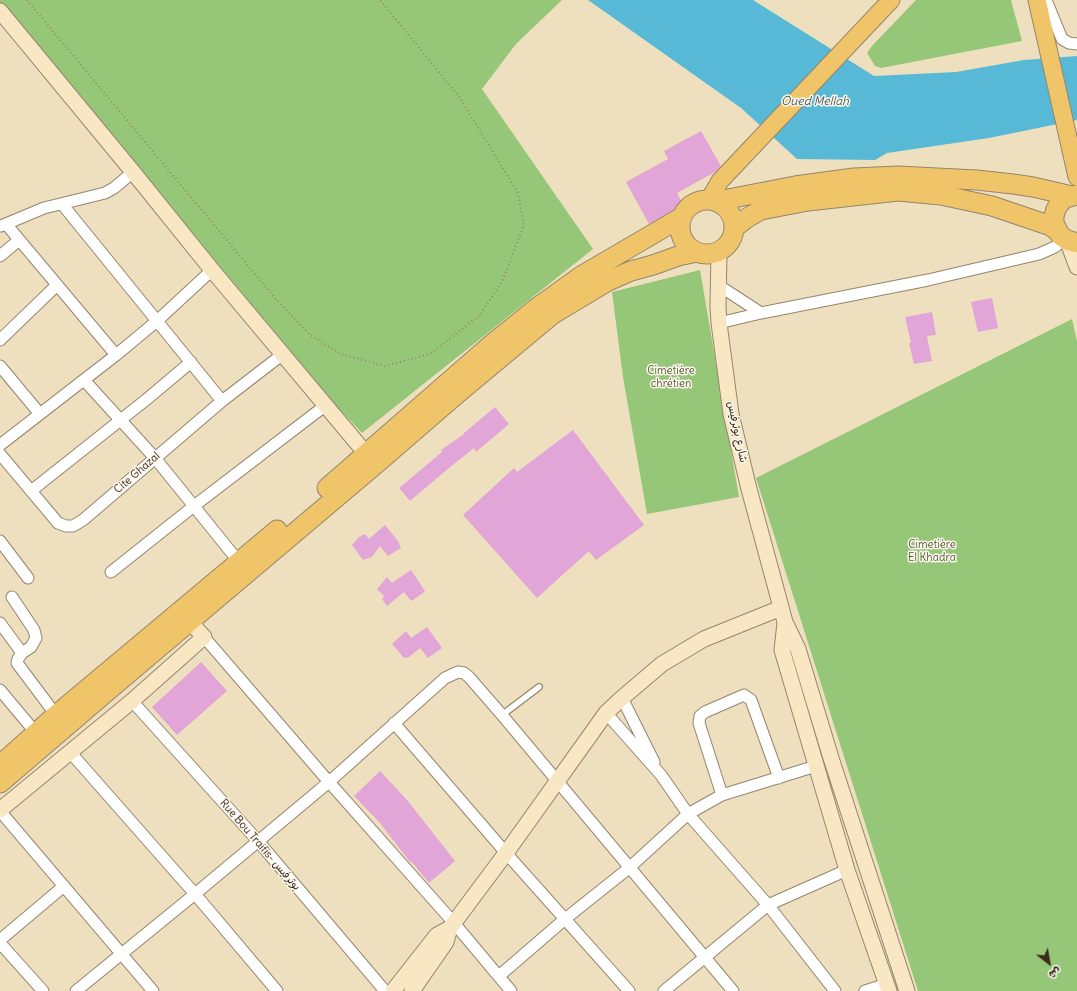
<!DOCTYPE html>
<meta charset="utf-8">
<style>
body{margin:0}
#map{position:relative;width:1077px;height:991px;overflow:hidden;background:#eee0bf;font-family:Delius,"Playpen Sans Arabic",sans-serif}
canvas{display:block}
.north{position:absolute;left:1029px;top:943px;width:40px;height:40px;-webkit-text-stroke:3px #fbf7ec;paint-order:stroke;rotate:149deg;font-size:11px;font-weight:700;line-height:16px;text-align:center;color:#3b2a1e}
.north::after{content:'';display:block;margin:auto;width:14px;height:18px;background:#3b2a1e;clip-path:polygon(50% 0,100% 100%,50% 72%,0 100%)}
</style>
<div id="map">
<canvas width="1077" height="991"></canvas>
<div class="north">ش</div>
</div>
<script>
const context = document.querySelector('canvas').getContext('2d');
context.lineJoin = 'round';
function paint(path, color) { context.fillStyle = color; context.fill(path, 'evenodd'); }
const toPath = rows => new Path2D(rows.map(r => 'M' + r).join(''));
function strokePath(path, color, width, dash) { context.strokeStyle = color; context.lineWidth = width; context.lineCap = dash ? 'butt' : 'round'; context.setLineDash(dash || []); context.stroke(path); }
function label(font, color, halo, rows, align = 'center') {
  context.font = font + ' Delius,"Playpen Sans Arabic",sans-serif'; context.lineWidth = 3; context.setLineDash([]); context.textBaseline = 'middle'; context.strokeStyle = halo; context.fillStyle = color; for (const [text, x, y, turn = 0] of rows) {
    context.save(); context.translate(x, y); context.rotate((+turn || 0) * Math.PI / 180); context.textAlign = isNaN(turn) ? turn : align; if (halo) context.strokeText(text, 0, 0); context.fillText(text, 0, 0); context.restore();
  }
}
const green = toPath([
 [0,0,562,0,516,44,482,89,593,249,362,433,289,357,0,6],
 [916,0,1011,0,1022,41,881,68,875,66,867,53,871,47],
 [700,270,739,497,647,514,623,377,612,292],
 [1072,319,1077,341,1077,991,918,991,756,478]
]);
const water = toPath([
 [588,0,753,0,874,76,956,72,1024,60,1077,56,1077,120,989,138,887,153,875,160,797,159,741,108]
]);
const building = toPath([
 [701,131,721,166,715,172,677,193,683,205,649,224,626,182,668,159,664,151],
 [992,298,998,328,978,332,971,302],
 [932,312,936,335,927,336,932,361,914,364,909,343,911,343,905,317],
 [495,407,509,424,476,452,474,448,449,468,410,501,399,488,442,452,441,450,464,434,464,433],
 [573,430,644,525,596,560,589,551,537,598,463,515,514,468,517,472],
 [385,525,398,541,401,548,388,556,380,546,372,557,363,560,352,545,359,537,365,534,369,539],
 [411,570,425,591,419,596,411,601,404,592,387,606,382,599,384,596,377,589,387,577,392,583],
 [427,627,442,648,428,658,420,648,409,657,404,658,392,644,406,631,411,638],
 [201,662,227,691,177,735,152,707],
 [380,771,407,800,455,861,429,883,411,861,410,862,380,823,354,796]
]);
const path = toPath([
 [27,0,274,297,310,335,341,354,385,366,430,354,480,315,502,282,524,225,518,193,460,98,380,0]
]);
const lane = toPath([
 [502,715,539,687]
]);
const street = toPath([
 [1046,0,1062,39,1069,43,1077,44],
 [62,204,222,401],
 [6,224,116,355],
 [1,226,44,208,105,193,114,188,133,172],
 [0,256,19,240],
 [718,285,761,313],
 [719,323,761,313,928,280,1005,262,1039,254,1055,247,1064,239],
 [0,340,57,285],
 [0,366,40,414],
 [84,380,155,458,239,562],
 [0,445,116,355,157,321,212,270],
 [0,454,58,523,66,526,73,526,83,520,222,401,283,354],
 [31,491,147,399,191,362],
 [0,541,28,578],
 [111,572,194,506,326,405],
 [12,597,34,630,36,638,31,647,22,653,18,659,17,663,56,715],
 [0,623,22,653],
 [204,637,329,782,454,923,511,991],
 [0,690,36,733],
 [622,698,654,762],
 [132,701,258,841,385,991],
 [606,713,661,775,688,814,768,905,835,991],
 [394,723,506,853,629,991],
 [70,752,195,894,277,991],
 [722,795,699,723,700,716,705,712,744,695,751,700,779,778],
 [0,811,153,991],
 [0,940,64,886],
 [0,943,43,991],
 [499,976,565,919,629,868,688,814,722,795,816,766],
 [76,991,195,894,329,782,445,678,458,672,464,673,469,677,502,715,733,991],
 [664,991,768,905,847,870],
 [865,991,887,984]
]);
const secondary = toPath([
 [0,11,133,172,212,270,373,462],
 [1067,240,1077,267],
 [719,252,718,307,719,323,731,414,749,489,785,622,798,649,831,758,907,991],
 [785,623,782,650,847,870,889,991],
 [0,810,132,701,204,637,190,622],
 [393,991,437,935,450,928],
 [412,991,446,942,450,928,506,853,606,713,622,698,662,664,704,639,781,608]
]);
const primary = toPath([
 [1037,0,1077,177],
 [709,200,720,181,891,0]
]);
const highway = toPath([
 [1077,195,1065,198,1060,203,1056,209,1054,216,1054,223,1060,235,1067,240,1077,243],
 '680 227a27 27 0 1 1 54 0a27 27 0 1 1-54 0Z',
 [719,203,728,199,795,186,854,178,898,176,977,180,1013,184,1033,187,1072,196],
 [734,228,747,218,761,210,808,201,898,191,941,195,992,206,1051,226,1056,230],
 [327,488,492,344,538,307,581,276,682,217],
 [0,765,56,715,277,530],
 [0,783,118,682,376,464,458,393,553,314,608,281,631,271,653,265,678,256,697,252]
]);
const parkNames = [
 ["Cimetière",671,371],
 ["chrétien",671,384],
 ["Cimetière",932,545],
 ["El Khadra",932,558]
];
const streetNames = [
 ["شارع بوترفيس",737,432,78],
 ["Cite Ghazal",137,473,-41],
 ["Rue Bou Traifis- بوترفيس",260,845,49]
];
const waterNames = [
 ["Oued Mellah",815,102]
];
paint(green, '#96c778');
paint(water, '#58b9d6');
paint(building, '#e1a5d7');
strokePath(lane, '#94856e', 8);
strokePath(street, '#94856e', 13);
strokePath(secondary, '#94856e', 17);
strokePath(primary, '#94856e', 19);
strokePath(highway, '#94856e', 21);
strokePath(path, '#94856e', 2, [1, 3]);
strokePath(lane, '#fff', 5.5);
strokePath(street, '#fff', 11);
strokePath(secondary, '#f9e7c3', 15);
strokePath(primary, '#f0c469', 17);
strokePath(highway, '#f0c469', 19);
label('11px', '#565939', '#fbf7ec', parkNames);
label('11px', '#3b2a1e', '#fbf7ec', streetNames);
label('italic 12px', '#455c5e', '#fbf7ec', waterNames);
</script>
